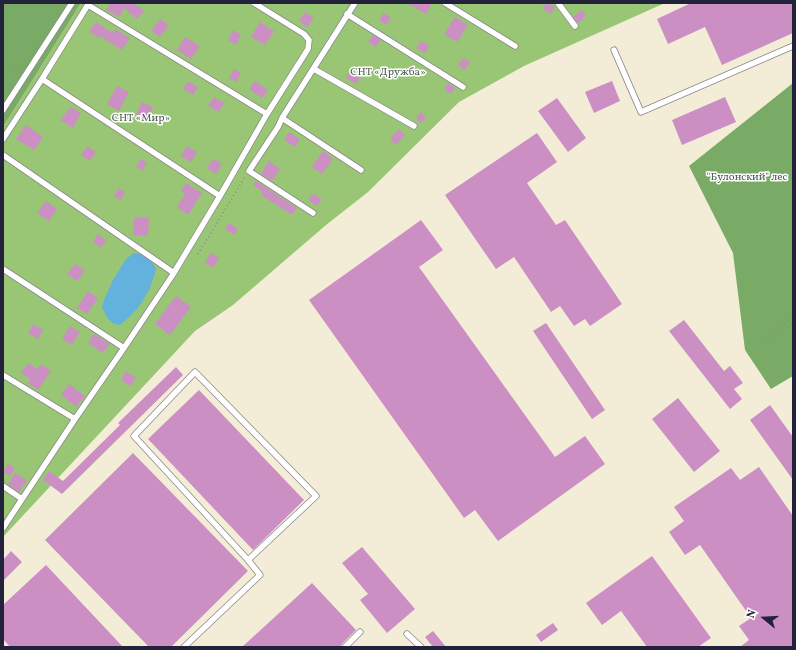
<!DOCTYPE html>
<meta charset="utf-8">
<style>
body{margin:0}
#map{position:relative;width:796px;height:650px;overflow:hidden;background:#f3edd8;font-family:Vollkorn,serif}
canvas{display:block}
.frame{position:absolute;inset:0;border:4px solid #22223b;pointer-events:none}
.north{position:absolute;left:744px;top:598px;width:40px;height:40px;-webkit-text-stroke:3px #fff;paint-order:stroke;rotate:288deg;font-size:11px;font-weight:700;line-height:16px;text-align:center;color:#22223b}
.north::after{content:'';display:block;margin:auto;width:14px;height:18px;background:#22223b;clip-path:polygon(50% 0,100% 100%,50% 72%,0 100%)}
</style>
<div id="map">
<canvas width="796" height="650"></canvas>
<div class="frame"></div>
<div class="north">N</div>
</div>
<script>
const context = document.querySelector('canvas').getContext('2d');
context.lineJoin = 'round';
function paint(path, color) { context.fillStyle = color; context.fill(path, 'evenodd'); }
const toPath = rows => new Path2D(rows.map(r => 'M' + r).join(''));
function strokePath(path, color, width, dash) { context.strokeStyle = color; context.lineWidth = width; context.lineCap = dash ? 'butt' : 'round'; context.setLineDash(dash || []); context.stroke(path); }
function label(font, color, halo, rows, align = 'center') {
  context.font = font + ' Vollkorn,serif'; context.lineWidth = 3; context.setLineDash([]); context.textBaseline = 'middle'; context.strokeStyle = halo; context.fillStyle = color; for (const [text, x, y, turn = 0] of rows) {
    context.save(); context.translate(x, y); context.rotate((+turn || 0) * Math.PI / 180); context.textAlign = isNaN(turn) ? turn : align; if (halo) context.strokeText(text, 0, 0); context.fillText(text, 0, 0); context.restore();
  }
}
const green = toPath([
 [81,3,665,3,524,66,459,102,368,192,326,225,233,305,195,331,3,537,3,127]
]);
const forest = toPath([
 [3,3,81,3,3,127],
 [793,83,793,376,771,389,745,350,733,253,689,166]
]);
const water = toPath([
 [134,253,143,254,152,262,156,269,150,288,142,302,137,309,128,318,120,325,114,324,108,319,102,308,104,300,113,280,126,259]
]);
const building = toPath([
 [111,3,134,3,144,11,137,19,124,8,119,17,106,10],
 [407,3,432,3,426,14],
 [546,3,555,7,551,14,543,9],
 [691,3,793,3,793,33,722,65,705,27,668,44,657,19],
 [582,10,586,16,578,23,573,17],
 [305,12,314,18,307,27,299,21],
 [384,13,391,18,386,25,379,20],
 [455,17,468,25,457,42,444,34],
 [160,19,169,25,160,37,151,31],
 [96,22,113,33,115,29,130,38,122,50,100,36,99,38,89,31],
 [260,22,274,31,265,45,251,37],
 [233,30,241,35,236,45,228,40],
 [373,35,381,40,376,47,368,42],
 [185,37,200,46,191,59,177,50],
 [421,41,430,46,425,53,416,48],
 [463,58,470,62,465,70,458,65],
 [234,69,241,73,236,82,229,78],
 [350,71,360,77,356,84,346,78],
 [188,81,198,87,193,95,183,89],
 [255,81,268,90,262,98,249,89],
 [612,81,620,101,594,113,585,92],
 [448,83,455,88,451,94,444,89],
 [117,86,129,92,119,111,107,104],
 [214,97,224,103,219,112,208,106],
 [725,97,736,122,682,145,672,120],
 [557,98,586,138,568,152,538,111],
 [142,102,153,107,146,120,136,114],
 [71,107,81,113,73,128,60,120],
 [421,112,426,117,421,123,416,118],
 [26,125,43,137,34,150,16,139],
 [399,129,405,135,396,145,390,139],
 [289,132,300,139,295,147,284,140],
 [537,133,557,162,527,183,556,225,565,220,622,304,590,326,585,319,574,326,560,306,551,312,514,257,496,269,445,195],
 [87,146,96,152,90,161,81,155],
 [187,146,197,152,191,162,181,156],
 [323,151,333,159,322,174,312,167],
 [141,159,147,163,142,171,136,166],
 [213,159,222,164,216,174,207,168],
 [269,161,280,169,272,181,261,174],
 [256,181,297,208,292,215,261,195,263,192,253,185],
 [186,183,202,193,188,215,177,207,185,194,181,191],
 [119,188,125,192,121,200,114,196],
 [314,193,322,200,316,206,308,199],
 [46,201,57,209,49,221,37,213],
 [134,217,149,218,148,236,133,235],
 [421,220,443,250,419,267,555,457,585,436,605,464,498,541,475,510,464,518,309,300],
 [229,223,238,229,234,235,225,229],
 [98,234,106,240,101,248,93,242],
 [211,253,219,258,213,268,205,262],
 [75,264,85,271,77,281,67,274],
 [88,291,98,298,87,314,77,308],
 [176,296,191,307,170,335,155,324],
 [684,320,724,371,730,366,743,383,734,389,742,399,730,409,669,331],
 [546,323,605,410,592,419,533,331],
 [33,324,43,330,38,339,28,333],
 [70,326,80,332,72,345,62,339],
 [94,334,110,344,102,353,88,342],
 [28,363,37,369,41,364,51,371,38,390,28,383,30,379,21,373],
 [176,367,183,375,62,494,43,480,49,471,63,481,120,425,118,423],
 [126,371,136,378,131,386,121,380],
 [69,384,85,396,76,407,61,395],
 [199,390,304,500,253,550,148,439],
 [678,398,720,451,694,472,652,419],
 [770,405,793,437,793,480,750,420],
 [133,453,248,571,171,647,149,647,45,540],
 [8,464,15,468,10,476,3,472],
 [759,467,793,516,793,647,740,647,749,640,739,626,751,618,700,545,685,555,669,532,684,521,674,507,731,468,740,480],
 [15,473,27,480,19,492,8,484],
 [362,547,415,609,387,633,360,600,368,594,342,563],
 [11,551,22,562,3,581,3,560],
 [652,556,711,638,698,647,647,647,621,611,602,625,586,603],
 [46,565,123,647,10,647,3,639,3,605],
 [312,583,356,630,342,644,340,647,242,647],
 [553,623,558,630,541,642,536,635],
 [433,631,446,647,433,647,425,637]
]);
const path = toPath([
 [3,61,20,72],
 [198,254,245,177],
 [766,340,790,319,793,322]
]);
const lane = toPath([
 [445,3,515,46],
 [558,3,575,26],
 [88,5,267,114],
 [347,14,463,87],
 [614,50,641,112,793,46],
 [314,69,414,126],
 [42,79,220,196],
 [3,110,72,3],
 [282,118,361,170],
 [3,139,42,79,89,3],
 [3,155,174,273],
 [313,213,249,171,278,127,282,118,355,3],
 [3,269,124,348],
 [3,375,75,419],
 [3,486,22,499],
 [3,528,75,419,124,348,172,276,220,196,267,114,308,49,309,40,304,34,254,3],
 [407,634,421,647],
 [184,647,260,575,248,560,134,436,195,372,316,496,248,560],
 [345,647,360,632]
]);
const parkNames = [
 ["СНТ «Дружба»",388,73],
 ["СНТ «Мир»",141,119],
 ["\"Булонский\" лес",747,178]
];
paint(green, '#99c674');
paint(forest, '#7aab66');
paint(water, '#63b1dd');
paint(building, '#cc8fc3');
strokePath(lane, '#8a888a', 7);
strokePath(path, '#8a888a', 1.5, [1, 3]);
strokePath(lane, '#fff', 5.5);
label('11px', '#4c5b4f', '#fff', parkNames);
</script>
